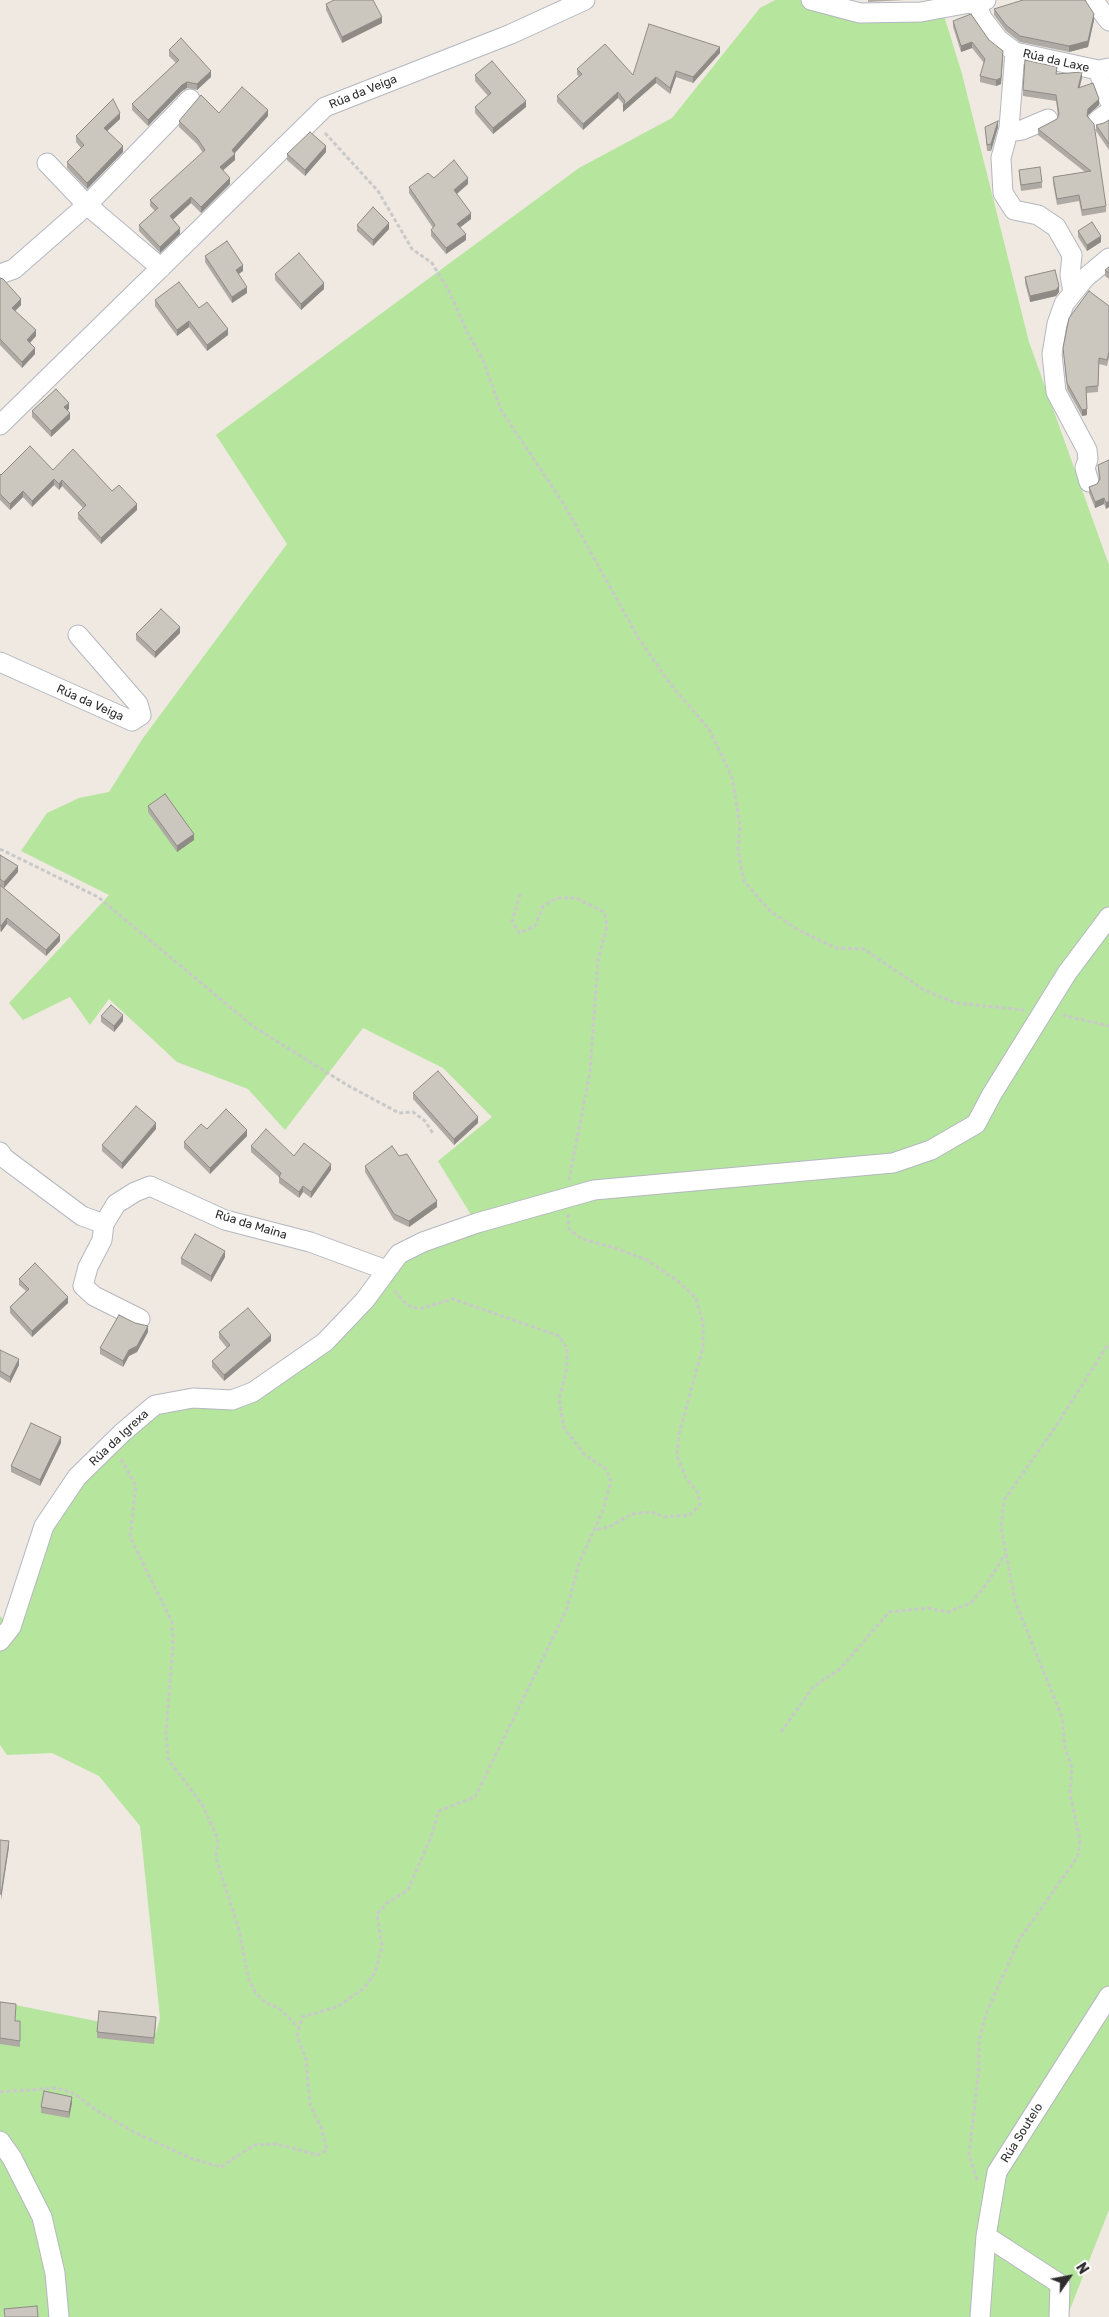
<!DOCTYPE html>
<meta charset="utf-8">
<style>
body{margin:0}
#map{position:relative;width:1109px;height:2317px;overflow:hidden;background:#efe9e1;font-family:Rubik,sans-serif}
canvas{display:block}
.north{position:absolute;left:1044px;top:2252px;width:50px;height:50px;-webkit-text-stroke:4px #fff;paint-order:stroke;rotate:57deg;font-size:14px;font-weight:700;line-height:20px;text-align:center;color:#2e2e2e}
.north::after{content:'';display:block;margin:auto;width:18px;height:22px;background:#2e2e2e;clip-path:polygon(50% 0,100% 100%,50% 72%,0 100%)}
</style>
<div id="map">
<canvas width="1109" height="2317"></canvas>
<div class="north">N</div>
</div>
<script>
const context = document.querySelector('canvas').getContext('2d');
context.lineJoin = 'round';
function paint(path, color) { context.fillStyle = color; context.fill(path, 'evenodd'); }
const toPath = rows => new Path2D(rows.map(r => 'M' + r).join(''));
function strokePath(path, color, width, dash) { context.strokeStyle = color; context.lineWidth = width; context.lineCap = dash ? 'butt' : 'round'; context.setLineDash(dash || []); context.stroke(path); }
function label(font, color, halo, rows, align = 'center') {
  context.font = font + ' Rubik,sans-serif'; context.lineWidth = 4; context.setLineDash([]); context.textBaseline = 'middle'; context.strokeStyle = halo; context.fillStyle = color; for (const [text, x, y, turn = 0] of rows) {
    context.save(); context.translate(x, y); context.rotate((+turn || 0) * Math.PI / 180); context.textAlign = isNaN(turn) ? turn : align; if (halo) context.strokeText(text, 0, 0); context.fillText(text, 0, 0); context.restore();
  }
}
const green = toPath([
 [775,0,811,0,822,4,942,9,962,74,1029,342,1109,565,1109,2210,1067,2317,0,2317,0,2002,156,2033,160,2018,140,1826,99,1776,52,1753,7,1755,0,1745,0,1616,11,1627,44,1526,155,1405,232,1400,325,1342,399,1254,476,1223,438,1161,492,1117,443,1068,363,1028,285,1130,248,1089,177,1062,109,999,90,1025,70,997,23,1020,9,1003,109,895,21,851,47,813,79,798,109,792,143,738,287,544,216,435,579,168,672,118,760,8]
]);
const path = toPath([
 [325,133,378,191,412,249,432,263,450,293,466,330,483,360,501,410,565,506,639,639,671,685,709,729,732,777,740,825,738,852,744,881,769,910,798,930,836,948,864,949,924,990,956,1003,1024,1010],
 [0,849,98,897,254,1027,347,1085,399,1113,413,1112,425,1121,434,1135],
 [520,894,512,921,519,933,535,926,543,906,557,898,576,898,604,912,607,925,598,961,590,1072,569,1180],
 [1062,1015,1109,1026],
 [568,1214,569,1229,582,1239,615,1248,647,1260,679,1282,696,1298,703,1324,703,1347,679,1434,677,1456,686,1478,698,1493,700,1505,690,1515,665,1517,651,1512,632,1514,609,1527,594,1530],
 [121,1459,136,1486,130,1537,172,1622,173,1644,166,1733,168,1759,203,1806,218,1839,216,1858,239,1930,249,1980,256,1993,266,2003,279,2008,299,2028],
 [781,1732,813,1687,840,1669,889,1612,928,1608,948,1612,971,1603,988,1582,1005,1554],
 [0,2092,57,2088,75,2094,96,2110,134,2132,190,2158,221,2167,254,2145,277,2144,318,2155,327,2150,321,2127,310,2105,306,2059,297,2036,302,2017,337,2007,364,1988,375,1973,382,1947,377,1914,387,1903,408,1890,431,1837,439,1811,475,1797,567,1609,579,1563,603,1510,611,1481,606,1469,585,1455,564,1428,559,1399,567,1368,567,1348,559,1336,453,1299,419,1309,407,1305,394,1290],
 [977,2180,969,2155,979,2068,979,2041,986,2014,1019,1940,1078,1856,1080,1840,1070,1794,1072,1768,1065,1748,1062,1717,1015,1601,1001,1527,1004,1500,1052,1432,1109,1343]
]);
const minor = toPath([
 [811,0,860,13,921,12,986,0],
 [1093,0,1109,21],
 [976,2,982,18,998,39,1015,52,1098,70,1109,68],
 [1015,52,1009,128,1001,158,1003,193,1014,210,1038,215,1056,227,1072,255,1070,275,1073,292],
 [1098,70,1109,100],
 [1098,120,1109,112],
 [1009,128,1014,131,1022,130,1048,119],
 [47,163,87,205,161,268],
 [0,274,14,269,87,205,190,99],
 [0,425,325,107,511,34,585,0],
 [1089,482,1085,468,1088,459,1087,450,1056,392,1052,354,1057,324,1064,304,1085,278,1109,258],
 [0,662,132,721,141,715,138,704,78,635],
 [0,1152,4,1158,82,1216,104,1224,116,1204,135,1192,150,1186,225,1220,310,1242,386,1270],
 [104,1224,102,1240,88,1267,83,1286,94,1296,140,1319],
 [0,1641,11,1627,44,1526,77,1477,123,1432,155,1405,193,1398,232,1400,253,1392,325,1342,365,1300,399,1254,423,1242,477,1223,594,1190,893,1163,931,1150,976,1124,992,1094,1067,973,1109,917],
 [0,2141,12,2158,42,2217,55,2273,59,2317],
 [986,2236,1060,2284,1059,2317],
 [980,2317,986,2236,997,2172,1109,1996]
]);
const wall = toPath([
 [868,0,905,0,868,2],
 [326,4,382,23,342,43,326,10],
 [994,9,1094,20,1088,47,1069,52,1020,42,1006,31,994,15],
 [953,21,989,40,1003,57,1001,84,996,86,980,82,980,76,984,63,972,48,961,52,953,27],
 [169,50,211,77,197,90,187,88,182,91,148,126,132,110,132,104,176,63,169,56],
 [720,53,693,83,676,77,670,94,656,83,623,112,624,105,618,98,583,130,557,102,557,96,579,76,577,75,577,69,633,75],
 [1057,74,1082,78,1079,88,1099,105,1088,115,1088,117,1106,206,1106,212,1082,216,1079,201,1057,205,1053,183,1053,177,1085,172,1038,135,1038,129,1057,119,1058,116,1056,101,1023,96,1023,90],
 [475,75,526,107,493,134,475,113,475,107,488,96,475,81],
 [219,113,268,116,235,153,235,160,223,170,230,184,201,213,191,203,173,220,180,234,160,253,139,231,139,225,155,211,150,206,150,200,203,153,197,144,179,127,179,121],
 [120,119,107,131,123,152,87,189,67,168,67,162,81,148,76,142,76,136],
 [1109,120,1109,150,1096,131,1096,125,1104,123],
 [985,127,998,127,991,151,987,151],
 [326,152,305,176,287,160,287,154],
 [1019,170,1042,182,1042,188,1021,191,1019,176],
 [434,178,468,184,457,194,471,219,460,227,466,240,446,254,431,236,431,230,433,228,409,193,409,187],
 [357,225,389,229,373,246,357,231],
 [1078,231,1101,242,1087,251,1078,237],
 [205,256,243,271,238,274,247,293,232,303,205,262],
 [1109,267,1109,279,1105,276,1105,270],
 [275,274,324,289,301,310,275,280],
 [1025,277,1059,292,1056,296,1030,302,1025,283],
 [0,278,21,305,15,311,36,336,30,343,35,354,22,368,0,345],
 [155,300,199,308,228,335,207,351,189,327,177,336,155,306],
 [1109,306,1109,358,1107,366,1099,364,1098,392,1086,393,1087,415,1082,416,1067,389,1063,348],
 [69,409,67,410,70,419,51,437,32,417,32,411],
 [1109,460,1109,507,1106,509,1104,504,1095,508,1089,493,1089,487,1097,484,1099,480,1098,465],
 [53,470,112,491,137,510,101,544,78,519,78,513,83,508,62,486,59,490,54,485,32,507,23,497,10,510,0,500,0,474,1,475],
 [180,633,155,658,136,640,136,634],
 [148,806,194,840,177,852,148,812],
 [0,855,18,872,4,888,1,886,60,941,46,956,7,924,1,932,0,931],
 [101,1016,123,1021,114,1032,101,1022],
 [413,1093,478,1123,454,1145,413,1099],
 [156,1129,122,1169,102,1151,102,1145],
 [207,1129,247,1136,210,1174,184,1148,184,1142],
 [251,1146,294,1156,331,1170,311,1198,303,1192,299,1198,279,1183,279,1177,251,1152],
 [399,1156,437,1207,409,1227,394,1220,365,1172,365,1166],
 [225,1257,211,1282,181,1264,181,1258],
 [19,1279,68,1303,32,1337,10,1313,10,1307,26,1291,19,1285],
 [148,1332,137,1352,129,1356,123,1367,100,1354,100,1348],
 [219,1332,271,1341,224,1381,212,1367,212,1361,227,1348,219,1338],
 [0,1350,19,1365,10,1383,0,1377],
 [61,1443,40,1486,11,1472,11,1466],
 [0,2002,15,2021,20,2021,20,2047,0,2044],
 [156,2023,154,2044,97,2038,97,2032],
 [72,2103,69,2118,41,2113,41,2107]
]);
const shadedWall = toPath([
 [1094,14,1094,20,1088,47,1069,52,1069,46],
 [382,17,382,23,342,43,342,37],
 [972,42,972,48,961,52,961,46],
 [720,47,720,53,693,83,693,77],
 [1003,51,1001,84,996,86,996,80],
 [211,71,211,77,197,90,197,84],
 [676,71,676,77,670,94,670,88],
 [1082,72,1082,78,1078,94,1078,88],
 [656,77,656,83,623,112,623,106],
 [187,82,187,88,182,91,148,126,148,120,182,85],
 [618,92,618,98,583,130,583,124],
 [1099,99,1099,105,1088,115,1087,122,1088,109],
 [526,101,526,107,493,134,493,128],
 [268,110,268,116,233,155,235,154,235,160,220,173,220,167,232,150],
 [120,113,120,119,104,134,104,128],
 [998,121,998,127,991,151,991,144],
 [123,146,123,152,87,189,87,183],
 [326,146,326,152,305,176,305,170],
 [230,178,230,184,201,213,201,207],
 [468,178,468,184,454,196,454,190],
 [191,197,191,203,170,222,170,216],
 [471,213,471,219,457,230,457,224],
 [389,223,389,229,373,246,373,240],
 [180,228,180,234,160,253,160,247],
 [466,234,466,240,446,254,446,248],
 [1101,236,1101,242,1087,251,1087,245],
 [243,265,243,271,236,276,236,270],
 [324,283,324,289,301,310,301,304],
 [1059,286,1059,292,1056,296,1030,302,1030,296],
 [247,287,247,293,232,303,232,297],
 [21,299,21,305,12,314,12,308],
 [189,321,189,327,177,336,177,330],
 [228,329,228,335,207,351,207,345],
 [36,330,36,336,27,346,27,340],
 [35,348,35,354,22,368,22,362],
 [69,403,69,409,64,413,64,407],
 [1087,409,1087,415,1082,416,1082,410],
 [70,413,70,419,51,437,51,431],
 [54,479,54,485,32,507,32,501],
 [62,480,62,486,59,490,59,484],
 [23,491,23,497,10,510,10,504],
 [1104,498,1104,504,1095,508,1095,502],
 [1109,501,1109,507,1106,509,1106,503],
 [137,504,137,510,101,544,101,538],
 [180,627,180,633,155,658,155,652],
 [194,834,194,840,177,852,177,846],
 [18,866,18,872,4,888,4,882],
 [7,918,7,924,1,932,1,926],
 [60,935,60,941,46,956,46,950],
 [123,1015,123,1021,114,1032,114,1026],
 [478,1117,478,1123,454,1145,454,1139],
 [156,1123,156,1129,122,1169,122,1163],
 [247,1130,247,1136,210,1174,210,1168],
 [331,1164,331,1170,311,1198,311,1192],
 [303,1186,303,1192,299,1198,299,1192],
 [437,1201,437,1207,409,1227,409,1221],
 [225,1251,225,1257,211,1282,211,1276],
 [68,1297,68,1303,32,1337,32,1331],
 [148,1326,148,1332,137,1352,129,1356,123,1367,123,1361,129,1350],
 [271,1335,271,1341,224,1381,224,1375],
 [19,1359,19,1365,10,1383,10,1377],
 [61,1437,61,1443,40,1486,40,1480],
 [9,1841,9,1847,1,1900,1,1894],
 [72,2097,72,2103,69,2118,69,2112]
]);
const building = toPath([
 [334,0,373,0,382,17,342,37,326,4,334,0],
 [1023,0,1085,0,1094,14,1088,41,1069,46,1020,36,1006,25,994,9,1023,0],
 [971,14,989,40,1003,51,1001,78,996,80,980,76,985,59,972,42,961,46,953,21,971,14],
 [649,24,720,47,693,77,676,71,670,88,656,77,623,106,625,101,618,92,583,124,557,96,582,74,577,69,605,44,633,75,649,24],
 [181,38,211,71,197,84,187,82,182,85,148,120,132,104,179,60,169,50,181,38],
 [1025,60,1057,67,1056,74,1082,72,1078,88,1093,83,1099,99,1088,109,1087,116,1094,124,1106,206,1082,210,1079,195,1057,199,1053,177,1091,171,1038,129,1057,119,1059,114,1056,95,1023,90,1025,60],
 [492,61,526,101,493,128,475,107,491,93,475,75,492,61],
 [242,87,268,110,232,150,235,154,220,167,230,178,201,207,191,197,170,216,180,228,160,247,139,225,158,208,150,200,205,150,197,138,179,121,201,95,219,113,242,87],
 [113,99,120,113,104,128,123,146,87,183,67,162,84,145,76,136,113,99],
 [1109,120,1109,144,1096,125,1104,123,1109,120],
 [998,121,991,144,987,145,985,127,998,121],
 [310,132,326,146,305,170,287,154,310,132],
 [454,160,468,178,454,190,471,213,457,224,466,234,446,248,431,230,435,225,409,187,428,173,434,178,454,160],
 [1040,167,1042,182,1021,185,1019,170,1040,167],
 [373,207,389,223,373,240,357,225,373,207],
 [1092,222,1101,236,1087,245,1078,231,1092,222],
 [227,241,243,265,236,270,247,287,232,297,205,256,227,241],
 [299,253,324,283,301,304,275,274,299,253],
 [1109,267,1109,273,1105,270,1109,267],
 [1055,270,1059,286,1056,290,1030,296,1025,277,1055,270],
 [0,278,3,279,21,299,12,308,36,330,27,340,35,348,22,362,0,339,0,278],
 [179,282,199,308,207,302,228,329,207,345,189,321,177,330,155,300,179,282],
 [1089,291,1109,306,1109,352,1107,360,1099,358,1098,386,1086,387,1087,409,1082,410,1067,383,1063,348,1069,318,1089,291],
 [56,389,69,403,64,407,70,413,51,431,32,411,56,389],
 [30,446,53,470,73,449,112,491,119,485,137,504,101,538,78,513,86,505,62,480,59,484,54,479,32,501,23,491,10,504,0,494,0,474,1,475,30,446],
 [1109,460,1109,501,1106,503,1104,498,1095,502,1089,487,1097,484,1100,479,1098,465,1109,460],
 [161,609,180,627,155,652,136,634,161,609],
 [165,794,194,834,177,846,148,806,165,794],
 [0,855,18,866,4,882,0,879,0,855],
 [0,885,60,935,46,950,7,918,1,926,0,925,0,885],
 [111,1005,123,1015,114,1026,101,1016,111,1005],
 [438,1071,478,1117,454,1139,413,1093,438,1071],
 [136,1106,156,1123,122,1163,102,1145,136,1106],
 [226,1109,247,1130,210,1168,184,1142,201,1124,207,1129,226,1109],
 [266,1129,294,1156,304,1143,331,1164,311,1192,303,1186,299,1192,279,1177,281,1173,251,1146,266,1129],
 [392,1146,399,1156,407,1154,437,1201,409,1221,394,1214,365,1166,392,1146],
 [195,1234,225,1251,211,1276,181,1258,195,1234],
 [35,1263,68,1297,32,1331,10,1307,29,1289,19,1279,35,1263],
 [248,1308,271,1335,224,1375,212,1361,230,1345,219,1332,248,1308],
 [119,1315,135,1323,148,1326,137,1346,129,1350,123,1361,100,1348,119,1315],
 [0,1350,19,1359,10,1377,0,1371,0,1350],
 [31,1423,61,1437,40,1480,11,1466,31,1423],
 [0,1840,9,1841,1,1894,0,1894,0,1840],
 [0,2002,16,2004,15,2021,20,2021,20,2041,0,2038,0,2002],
 [99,2011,156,2017,154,2038,97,2032,99,2011],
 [44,2091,72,2097,69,2112,41,2107,44,2091],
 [37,2306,38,2317,5,2317,4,2309,37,2306]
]);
const streetNames = [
 ["Rúa da Laxe",1056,61,13],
 ["Rúa da Veiga",363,92,-22],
 ["Rúa da Veiga",90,703,24],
 ["Rúa da Maina",251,1225,17],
 ["Rúa da Igrexa",119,1438,-43],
 ["Rúa Soutelo",1022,2133,-58]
];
paint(green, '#b6e59e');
strokePath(minor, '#b4b7c1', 21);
strokePath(path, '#c9c9c9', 3, [4, 2.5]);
strokePath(minor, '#fff', 19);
paint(wall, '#afaba4');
paint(shadedWall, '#8e8b86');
paint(building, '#cbc7bf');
strokePath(building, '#8e8b86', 1);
label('12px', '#2e2e2e', '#fff', streetNames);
</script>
